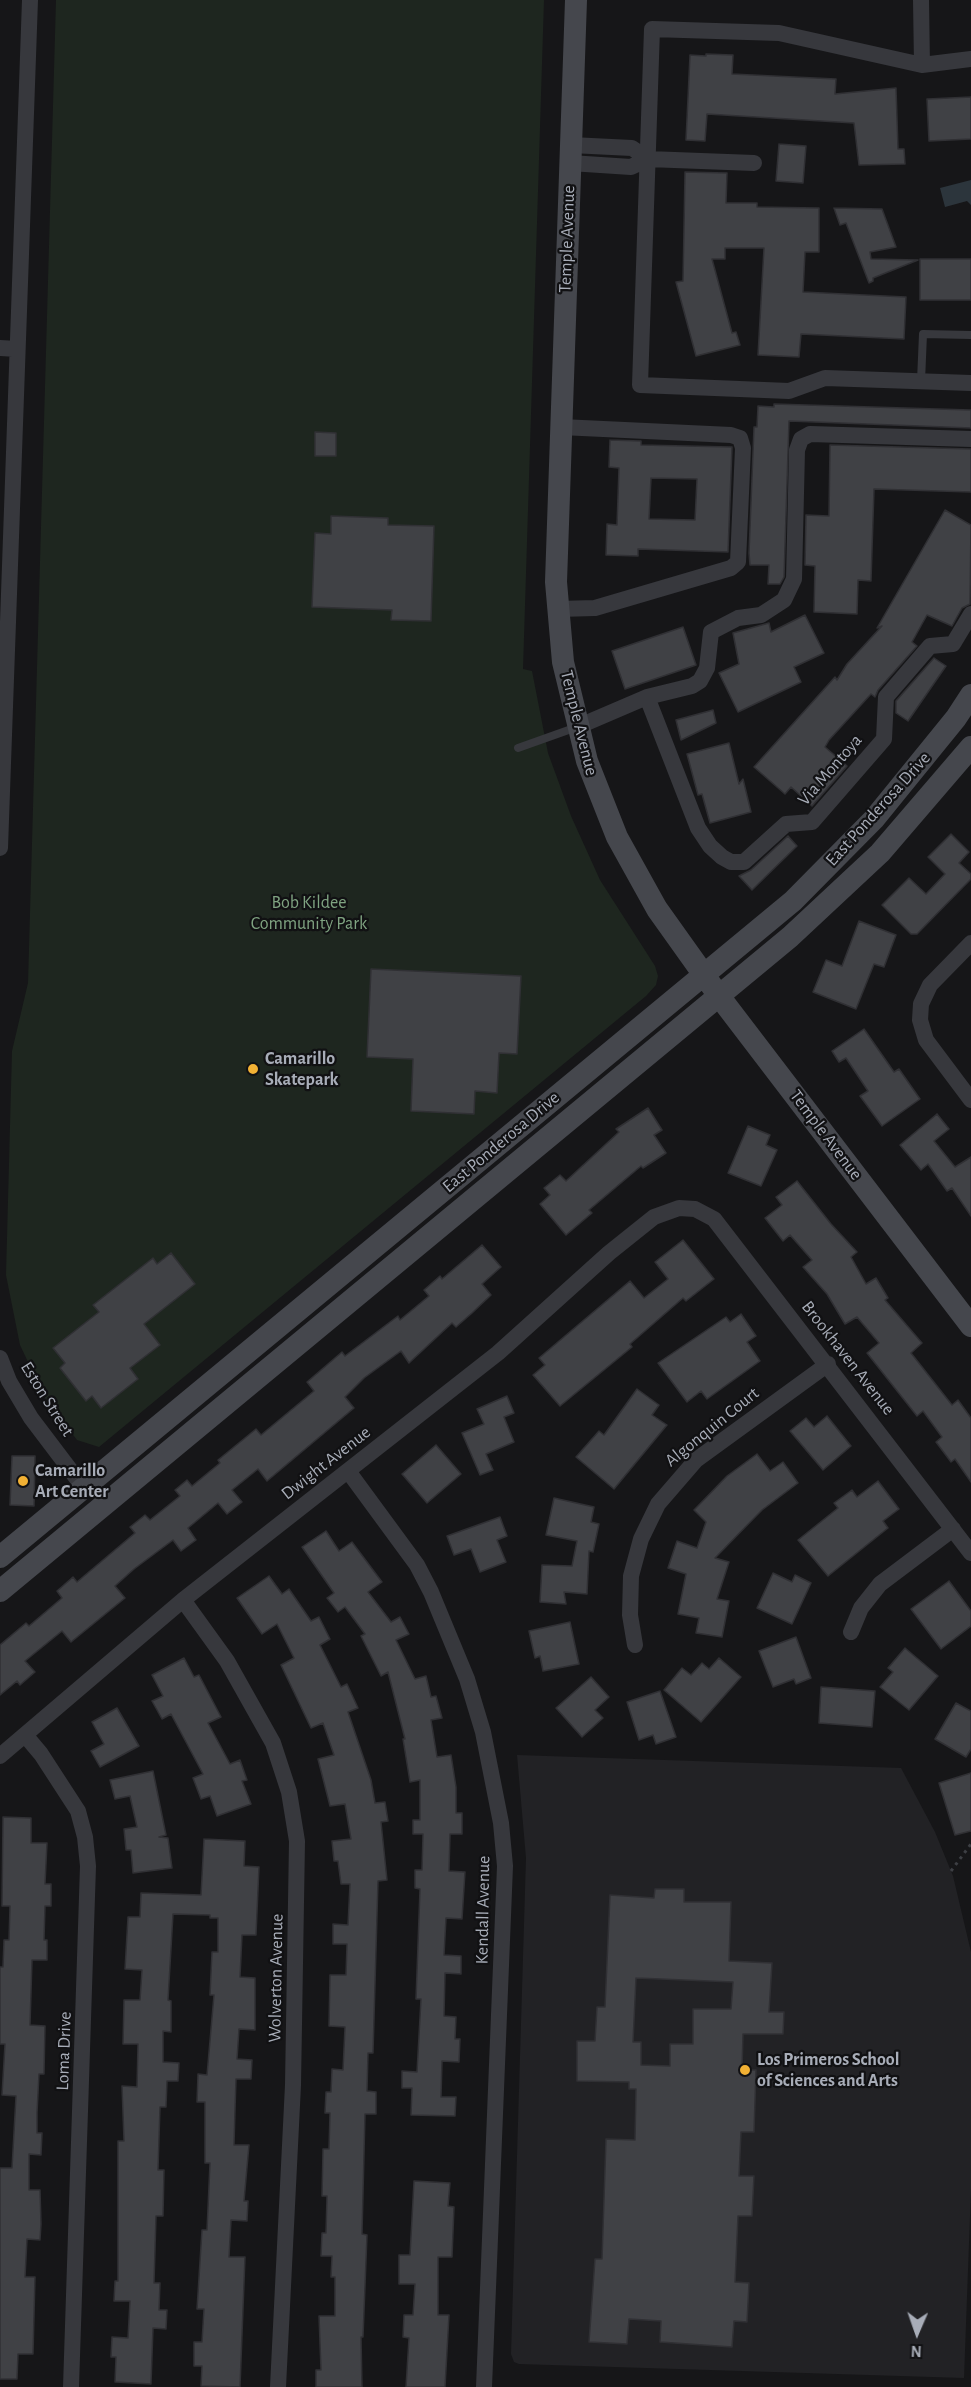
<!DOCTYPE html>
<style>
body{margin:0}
#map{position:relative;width:971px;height:2387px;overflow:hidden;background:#161618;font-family:"Alegreya Sans",sans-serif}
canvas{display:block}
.north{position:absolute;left:887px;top:2303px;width:60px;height:60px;-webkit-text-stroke:4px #111113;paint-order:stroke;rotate:182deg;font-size:16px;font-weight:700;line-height:24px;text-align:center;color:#a8adb8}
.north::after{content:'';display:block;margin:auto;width:21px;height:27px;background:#a8adb8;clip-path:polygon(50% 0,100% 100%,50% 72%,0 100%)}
</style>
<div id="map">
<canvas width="971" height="2387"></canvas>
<div class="north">N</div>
</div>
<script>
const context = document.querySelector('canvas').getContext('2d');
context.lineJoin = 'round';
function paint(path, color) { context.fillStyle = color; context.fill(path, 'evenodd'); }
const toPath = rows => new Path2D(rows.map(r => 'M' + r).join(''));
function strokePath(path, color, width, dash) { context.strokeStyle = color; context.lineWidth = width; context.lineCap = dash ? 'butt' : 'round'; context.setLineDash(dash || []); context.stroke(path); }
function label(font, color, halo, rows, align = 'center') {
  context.font = font + ' "Alegreya Sans",sans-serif'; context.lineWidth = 4.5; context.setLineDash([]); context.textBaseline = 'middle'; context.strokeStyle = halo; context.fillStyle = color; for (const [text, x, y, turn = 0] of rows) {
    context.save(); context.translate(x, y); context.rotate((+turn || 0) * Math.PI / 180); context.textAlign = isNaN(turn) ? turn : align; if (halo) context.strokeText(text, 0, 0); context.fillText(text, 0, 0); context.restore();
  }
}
const built = toPath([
 [517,1755,901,1768,935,1832,953,1876,971,1952,971,2189,964,2378,519,2364,514,2362,511,2354,526,1858]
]);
const green = toPath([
 [56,0,544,0,523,669,532,671,548,753,571,816,600,880,655,966,658,976,656,985,646,996,99,1447,77,1440,45,1398,20,1345,6,1275,12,1051,28,983]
]);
const water = toPath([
 [971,180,971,205,967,201,945,207,940,188]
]);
const building = toPath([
 [706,54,733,55,732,74,836,79,835,94,896,88,898,149,904,149,905,164,859,165,854,123,707,114,705,141,686,140,690,55,706,56,706,54],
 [971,97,971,139,929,141,927,99,971,97],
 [779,144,806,146,803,183,776,181,779,144],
 [685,172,727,173,726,203,757,203,757,207,819,208,819,252,805,252,803,292,906,297,904,339,801,334,799,357,758,355,764,248,725,248,725,259,712,259,732,333,736,332,740,345,696,356,676,282,683,281,685,172],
 [834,208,882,209,896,247,870,252,871,259,918,260,873,278,873,281,869,283,846,223,840,225,834,208],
 [920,259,971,259,971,300,920,300,920,259],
 [774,404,971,410,971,428,789,421,784,577,780,584,768,584,769,565,750,565,749,553,754,427,757,427,758,406,774,407,774,404],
 [315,432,336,433,336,456,315,456,315,432],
 [610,440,641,441,641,445,732,447,728,552,638,549,638,556,606,555,607,524,617,525,619,468,609,467,610,440],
 [651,478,697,479,695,520,649,519,651,478],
 [830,445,971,449,971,492,874,489,871,581,858,580,857,614,814,612,815,566,805,565,806,515,829,516,830,445],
 [945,510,971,525,970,604,962,608,952,626,927,615,912,642,917,646,878,690,875,697,871,694,829,740,825,747,847,766,812,806,791,787,785,794,754,767,835,677,837,680,847,664,882,626,877,628,945,510],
 [331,516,388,518,388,525,434,526,431,621,391,620,392,610,312,607,315,533,331,534,331,516],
 [805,615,824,653,794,667,801,682,738,712,719,673,739,664,733,633,769,623,771,632,805,615],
 [683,627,696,665,625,689,612,651,683,627],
 [934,658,946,666,908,721,896,713,896,701,934,658],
 [713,710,716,723,681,740,676,720,713,710],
 [729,743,739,784,743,779,751,812,710,823,702,794,698,795,687,754,729,743],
 [951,834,969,852,959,863,971,874,971,879,917,934,911,934,882,905,909,878,926,894,945,874,928,857,951,834],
 [788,836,797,846,752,890,739,876,751,870,788,836],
 [859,921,896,935,884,967,874,964,856,1009,813,992,826,960,842,966,859,921],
 [371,969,521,976,517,1054,499,1053,497,1093,475,1091,474,1114,411,1111,413,1059,367,1057,371,969],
 [864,1029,894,1072,899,1069,920,1099,882,1126,860,1096,868,1091,846,1058,839,1062,832,1051,864,1029],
 [648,1108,662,1130,654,1135,666,1153,643,1168,641,1166,589,1210,592,1213,566,1235,540,1204,550,1195,544,1188,560,1175,566,1181,619,1132,616,1129,648,1108],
 [937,1114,949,1129,934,1141,955,1167,971,1157,971,1216,952,1188,947,1191,928,1164,921,1170,900,1145,937,1114],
 [748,1126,770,1135,766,1145,777,1150,761,1186,728,1173,748,1126],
 [797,1181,831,1224,857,1252,851,1257,866,1284,876,1278,888,1298,885,1300,922,1343,911,1353,952,1405,958,1400,971,1418,971,1482,955,1459,951,1462,936,1442,942,1437,923,1411,917,1416,867,1353,879,1343,857,1317,845,1324,827,1294,803,1267,812,1260,790,1235,783,1241,765,1218,782,1205,776,1197,797,1181],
 [683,1240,714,1279,686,1301,683,1298,630,1344,632,1347,560,1406,533,1375,545,1365,539,1358,630,1281,644,1298,668,1279,655,1262,683,1240],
 [482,1245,501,1267,482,1284,491,1295,472,1313,456,1327,452,1323,409,1363,401,1351,364,1378,345,1397,354,1408,267,1481,258,1469,232,1490,242,1502,227,1514,218,1503,188,1528,196,1540,181,1551,173,1540,134,1569,115,1586,125,1598,71,1642,62,1631,25,1661,35,1672,20,1685,17,1681,0,1695,0,1645,26,1623,29,1626,62,1598,57,1591,73,1577,77,1582,135,1533,130,1527,145,1515,150,1520,180,1496,175,1490,187,1480,192,1486,220,1463,218,1460,256,1429,261,1435,314,1391,307,1382,342,1352,345,1356,398,1316,400,1320,429,1296,424,1290,440,1276,442,1279,482,1245],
 [171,1253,195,1284,144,1324,160,1345,130,1368,138,1379,101,1408,92,1396,86,1401,60,1368,65,1363,53,1348,99,1312,93,1305,153,1258,157,1264,171,1253],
 [741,1314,756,1336,747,1342,760,1361,707,1399,701,1391,687,1402,658,1363,726,1317,730,1322,741,1314],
 [637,1389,659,1405,652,1415,667,1425,614,1489,576,1457,599,1431,604,1435,637,1389],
 [507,1396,514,1413,504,1417,514,1442,486,1454,493,1470,480,1475,462,1433,484,1424,477,1409,507,1396],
 [827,1416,851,1446,823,1470,790,1431,806,1418,814,1427,827,1416],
 [436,1445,461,1474,427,1503,402,1474,436,1445],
 [757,1454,770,1471,783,1462,798,1483,762,1510,715,1558,729,1562,717,1599,729,1601,722,1637,696,1633,699,1618,678,1614,686,1574,668,1568,677,1541,697,1548,706,1522,694,1510,727,1476,757,1454],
 [12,1456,35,1456,34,1506,10,1505,12,1456],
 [878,1481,899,1509,883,1521,888,1528,828,1576,798,1540,838,1508,834,1503,852,1490,857,1497,878,1481],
 [554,1498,594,1507,591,1522,599,1524,593,1552,589,1551,587,1594,564,1592,566,1604,540,1602,542,1565,572,1566,577,1541,546,1535,554,1498],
 [500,1517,507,1536,497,1540,506,1562,480,1572,471,1549,454,1555,447,1536,500,1517],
 [326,1531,339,1551,352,1542,382,1582,368,1592,391,1622,400,1617,409,1634,396,1640,415,1679,426,1676,431,1697,436,1696,442,1718,431,1720,437,1757,451,1755,456,1787,456,1813,462,1813,462,1834,450,1834,449,1871,465,1872,462,1919,446,1918,444,1955,461,1956,461,1974,445,1973,444,2016,456,2017,455,2039,460,2039,459,2062,442,2061,441,2097,456,2097,455,2116,411,2115,412,2088,402,2088,402,2071,417,2072,421,1999,416,1999,420,1889,415,1888,415,1870,422,1870,423,1834,413,1834,413,1820,420,1820,420,1780,410,1782,403,1739,405,1739,388,1672,381,1676,361,1636,365,1634,345,1607,338,1612,327,1598,334,1593,302,1547,326,1531],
 [773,1573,792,1582,795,1575,811,1583,792,1624,757,1608,773,1573],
 [269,1576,282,1594,289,1589,311,1621,319,1617,330,1639,320,1645,341,1687,347,1684,358,1708,348,1712,371,1780,375,1803,385,1802,388,1821,381,1822,387,1880,378,1881,373,2053,368,2053,367,2091,376,2092,376,2114,365,2114,362,2234,367,2235,363,2337,361,2337,362,2387,316,2387,316,2370,321,2370,319,2316,335,2316,335,2277,331,2277,332,2256,321,2256,322,2233,326,2233,327,2196,322,2196,323,2149,329,2149,330,2113,325,2113,326,2092,331,2092,332,2069,343,2070,345,2027,329,2026,330,1975,346,1975,347,1944,333,1944,333,1924,348,1925,350,1884,341,1884,338,1861,334,1861,332,1841,351,1839,345,1804,330,1806,318,1759,334,1755,323,1723,311,1728,281,1665,294,1658,277,1624,262,1634,237,1598,269,1576],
 [949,1581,971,1611,971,1626,941,1649,911,1609,949,1581],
 [570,1622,579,1664,543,1671,540,1656,535,1658,529,1631,570,1622],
 [796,1637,811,1678,796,1684,794,1679,773,1687,759,1651,796,1637],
 [905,1648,938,1676,909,1710,880,1687,893,1672,888,1668,905,1648],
 [184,1658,194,1677,199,1675,221,1717,208,1723,230,1764,240,1760,247,1780,242,1781,251,1804,217,1816,210,1796,201,1799,193,1778,203,1774,171,1714,162,1719,152,1701,163,1696,152,1675,184,1658],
 [719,1658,741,1677,701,1722,664,1690,682,1668,691,1675,702,1663,709,1669,719,1658],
 [591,1677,609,1697,595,1710,603,1718,582,1737,556,1708,591,1677],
 [821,1687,875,1691,872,1727,819,1723,821,1687],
 [660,1691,676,1737,656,1744,653,1735,639,1740,627,1702,660,1691],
 [956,1703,971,1711,971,1749,966,1757,935,1739,956,1703],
 [117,1708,139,1746,100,1767,91,1751,104,1744,92,1722,117,1708],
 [153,1771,166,1835,159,1837,168,1838,172,1868,133,1873,131,1850,126,1850,124,1829,137,1827,130,1796,115,1799,110,1780,153,1771],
 [971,1773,971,1831,955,1835,939,1783,971,1773],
 [3,1817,31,1818,31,1843,47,1843,45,1884,51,1884,51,1906,45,1906,44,1940,47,1940,47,1960,32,1960,30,2025,45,2026,44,2074,39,2074,37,2113,37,2133,42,2133,41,2155,29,2154,29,2190,40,2190,41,2224,40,2240,27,2239,25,2277,35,2277,33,2354,18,2354,17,2379,0,2379,0,2168,12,2168,16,2096,2,2095,5,2044,0,2044,0,1967,3,1967,4,1940,9,1940,10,1906,2,1906,3,1817],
 [204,1839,245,1841,244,1866,259,1867,256,1935,242,1935,240,1977,255,1978,255,2030,239,2029,237,2059,252,2060,251,2079,236,2079,235,2110,234,2145,249,2145,244,2201,248,2201,247,2221,231,2220,229,2257,245,2257,240,2387,201,2386,202,2366,194,2366,194,2342,202,2342,204,2309,197,2309,202,2230,207,2230,210,2163,205,2163,205,2102,197,2102,198,2074,207,2075,214,1995,210,1995,212,1952,218,1952,218,1918,210,1918,210,1915,173,1914,168,2000,171,2001,171,2032,163,2031,163,2062,179,2063,178,2081,167,2081,166,2107,160,2107,158,2170,164,2170,163,2216,156,2216,154,2283,160,2283,159,2310,167,2310,166,2329,153,2328,151,2384,115,2382,116,2357,111,2357,112,2337,128,2338,130,2301,114,2301,115,2281,118,2281,118,2141,124,2141,122,2086,137,2087,138,2044,123,2044,124,2000,140,2000,142,1970,125,1969,128,1917,140,1917,141,1893,201,1895,204,1839],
 [655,1889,684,1889,684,1902,731,1902,729,1961,772,1963,769,2012,784,2012,783,2034,743,2034,742,2070,756,2070,754,2132,741,2132,739,2176,754,2176,752,2216,738,2216,735,2282,749,2283,747,2322,734,2321,732,2347,660,2342,661,2321,629,2319,627,2344,589,2342,595,2259,602,2259,606,2139,635,2140,636,2089,629,2089,629,2082,577,2081,577,2041,595,2041,597,2007,605,2007,610,1895,654,1898,655,1889],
 [636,1978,733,1982,731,2009,693,2009,693,2044,670,2044,670,2066,641,2065,641,2042,633,2042,636,1978],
 [414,2181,450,2183,448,2206,454,2207,452,2257,438,2257,438,2315,449,2315,445,2387,406,2387,409,2338,403,2337,404,2315,413,2315,415,2284,399,2284,399,2255,410,2255,414,2181]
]);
const path = toPath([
 [951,1871,971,1844]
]);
const service = toPath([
 [921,381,923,334,971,335],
 [518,748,577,727]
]);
const minor = toPath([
 [921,0,922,65],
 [971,59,922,65,779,33,652,29,640,385,789,391,825,378,971,383],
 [571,145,632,148,648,159],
 [570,163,631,167,648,159,754,163],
 [0,348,17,349],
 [558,609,595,608,731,568,738,562,743,448,740,438,731,435,561,427],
 [647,697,698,828,710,846,722,857,731,862,744,862,786,824,812,822,884,739,886,697,930,646,953,644,971,614],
 [577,727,647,697,692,686,700,681,707,668,711,632,738,618,761,615,784,600,794,579,797,450,801,439,810,434,971,439],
 [0,848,30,0],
 [971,943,930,985,921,1004,920,1020,926,1040,971,1100],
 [0,1358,9,1381,31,1418,84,1488],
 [348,1471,417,1565,431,1592,467,1679,483,1732,501,1823,505,1866,484,2387],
 [183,1600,227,1661,273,1743,289,1792,297,1841,293,2085,278,2387],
 [851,1632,861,1608,880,1584,953,1529],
 [635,1645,630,1615,631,1576,641,1539,658,1504,696,1460,828,1364],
 [25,1735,41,1754,78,1811,85,1837,88,1866,71,2387],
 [0,1756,183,1600,498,1353,609,1253,654,1217,679,1208,695,1209,714,1219,971,1553]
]);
const secondary = toPath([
 [576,0,556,582,563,662,587,761,617,837,657,909,719,996,971,1326],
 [0,1557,793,901,874,819,956,718,971,695],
 [0,1591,790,937,880,853,971,747]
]);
const markers = [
 [253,1069,6,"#f2b134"],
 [23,1481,6,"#f2b134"],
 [745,2070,6,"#f2b134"]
];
const streetNames = [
 ["Temple Avenue",567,239,-88],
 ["Temple Avenue",579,723,76],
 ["Via Montoya",830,770,-49],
 ["East Ponderosa Drive",878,809,-48],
 ["Temple Avenue",826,1135,53],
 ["East Ponderosa Drive",501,1142,-40],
 ["Brookhaven Avenue",848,1358,52],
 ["Eston Street",47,1399,58],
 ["Algonquin Court",712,1427,-39],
 ["Dwight Avenue",326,1463,-38],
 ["Kendall Avenue",483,1910,-89],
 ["Wolverton Avenue",276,1978,-89],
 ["Loma Drive",64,2051,-88]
];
const parkNames = [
 ["Bob Kildee",309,903],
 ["Community Park",309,924]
];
const poiNames = [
 ["Camarillo",265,1059],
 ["Skatepark",265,1080],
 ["Camarillo",35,1471],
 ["Art Center",35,1492],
 ["Los Primeros School",757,2060],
 ["of Sciences and Arts",757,2081]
];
paint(built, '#222225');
paint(green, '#1e261f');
paint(water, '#2c353c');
paint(building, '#404145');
strokePath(building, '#303034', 1.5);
strokePath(path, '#3d3f44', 3, [3, 4.5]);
strokePath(service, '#37383d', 8);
strokePath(minor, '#37383d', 16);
strokePath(secondary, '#45474d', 22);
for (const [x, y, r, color] of markers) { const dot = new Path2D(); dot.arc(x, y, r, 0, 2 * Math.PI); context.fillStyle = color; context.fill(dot); strokePath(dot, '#111113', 2); }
label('18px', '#a8adb8', '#111113', streetNames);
label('18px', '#7fa381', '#111113', parkNames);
label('bold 18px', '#a8adb8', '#111113', poiNames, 'left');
</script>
